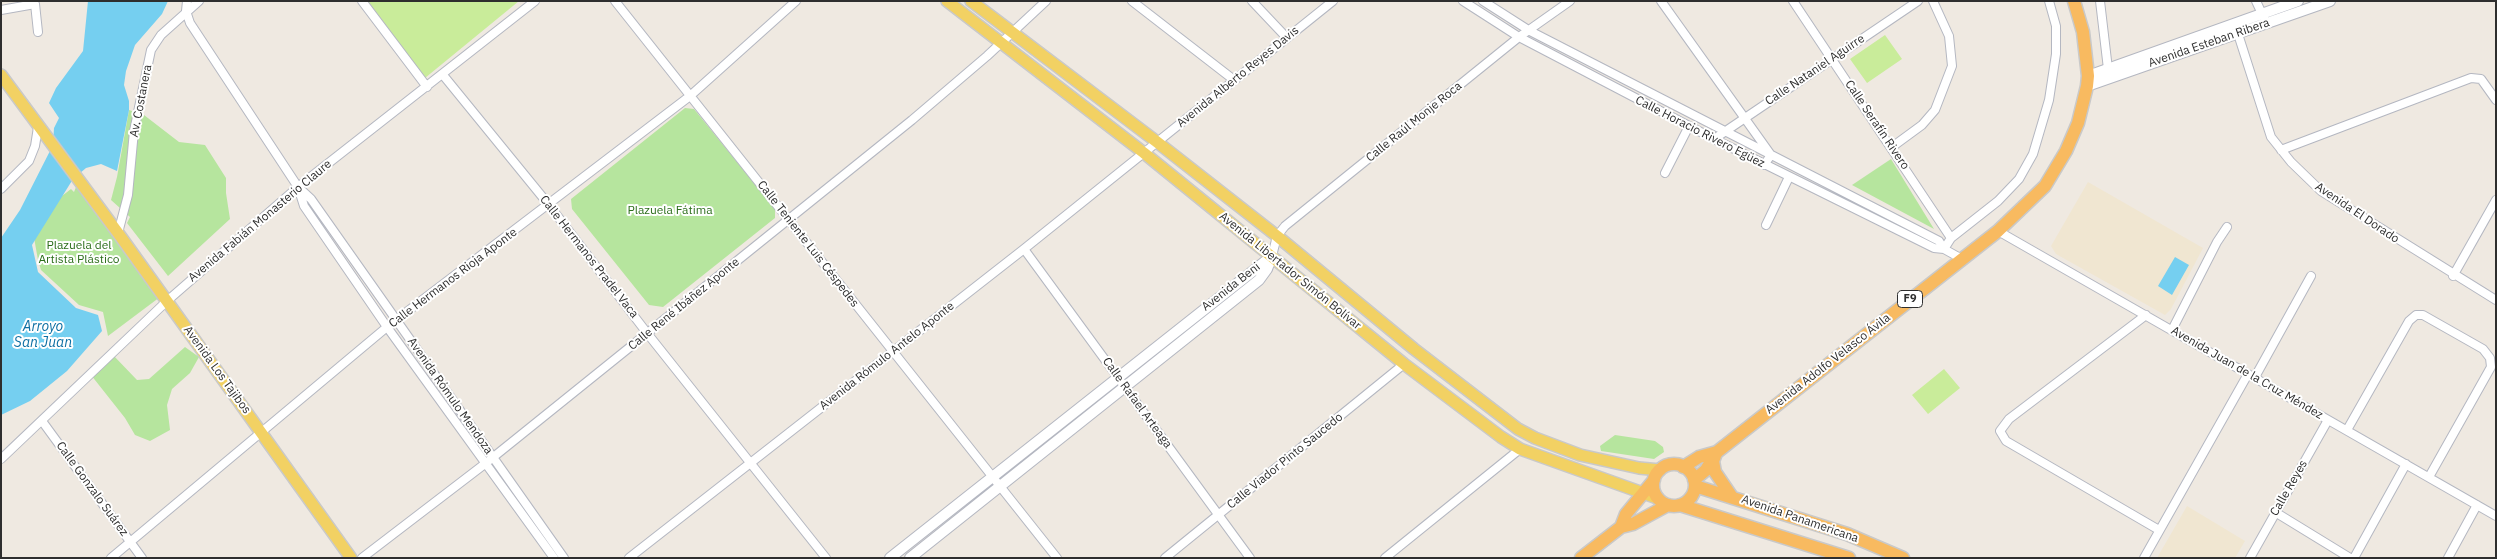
<!DOCTYPE html>
<meta charset="utf-8">
<style>
body{margin:0}
#map{position:relative;width:2497px;height:559px;overflow:hidden;background:#efe9e1;font-family:"IBM Plex Sans",sans-serif}
canvas{display:block}
.frame{position:absolute;inset:0;border:2px solid #2e2e2e;pointer-events:none}
</style>
<div id="map">
<canvas width="2497" height="559"></canvas>
<div class="frame"></div>
</div>
<script>
const context = document.querySelector('canvas').getContext('2d');
context.lineJoin = 'round';
function paint(path, color) { context.fillStyle = color; context.fill(path, 'evenodd'); }
const toPath = rows => new Path2D(rows.map(r => 'M' + r).join(''));
function strokePath(path, color, width, dash) { context.strokeStyle = color; context.lineWidth = width; context.lineCap = dash ? 'butt' : 'round'; context.setLineDash(dash || []); context.stroke(path); }
function label(font, color, halo, rows, align = 'center') {
  context.font = font + ' "IBM Plex Sans",sans-serif'; context.lineWidth = 4; context.setLineDash([]); context.textBaseline = 'middle'; context.strokeStyle = halo; context.fillStyle = color; for (const [text, x, y, turn = 0] of rows) {
    context.save(); context.translate(x, y); context.rotate((+turn || 0) * Math.PI / 180); context.textAlign = isNaN(turn) ? turn : align; if (halo) context.strokeText(text, 0, 0); context.fillText(text, 0, 0); context.restore();
  }
}
const education = toPath([
 [2088,182,2203,248,2171,309,2165,315,2056,254,2051,246],
 [2187,506,2245,541,2235,558,2157,558]
]);
const green = toPath([
 [685,108,694,109,775,209,775,218,663,307,649,305,572,209,571,199],
 [129,110,144,115,179,142,205,145,226,178,226,193,230,219,168,276,127,223,130,217,111,200,117,177],
 [1891,159,1934,229,1852,185],
 [76,187,160,297,108,336,103,312,79,305,41,270,38,260,33,232,58,199,71,189,74,192],
 [185,347,199,357,190,373,172,389,167,405,170,430,150,441,135,435,125,418,91,375,113,355,137,380,149,379],
 [1615,435,1655,441,1663,447,1664,452,1654,459,1601,451,1600,446]
]);
const pitch = toPath([
 [368,1,519,1,425,78],
 [1885,35,1902,59,1867,83,1850,59],
 [1944,369,1960,388,1928,414,1912,395]
]);
const water = toPath([
 [88,1,168,1,162,14,135,45,126,71,124,85,129,101,129,110,117,171,101,164,86,168,73,179,32,245,38,272,76,308,98,315,102,331,67,371,30,401,1,415,1,238,20,210,53,145,54,128,59,118,49,103,56,88,83,51],
 [2175,257,2189,265,2172,295,2158,286]
]);
const minor = toPath([
 [187,1,186,11,190,23,298,187],
 [362,1,427,87],
 [615,1,1057,558],
 [1132,1,1234,80],
 [1252,1,1287,38],
 [1463,1,1519,37,1714,139,1934,248,1944,249,1962,259],
 [1483,1,1530,31,1939,241,1944,249],
 [1661,1,1771,155,1764,165],
 [1793,1,1951,238,1944,249],
 [2100,1,2108,69],
 [2256,1,2264,18],
 [1,10,35,4,38,32],
 [2238,34,2271,137,2291,162,2321,191,2496,300],
 [443,75,549,205,647,333,826,558],
 [1714,139,1918,1],
 [1892,147,1922,125,1935,110,1952,66,1949,36,1933,1],
 [2281,150,2471,78,2481,79,2496,100],
 [1665,173,1689,126],
 [1,189,29,161,35,146,38,127],
 [1766,225,1789,177],
 [1998,231,2496,516],
 [118,233,128,195,134,131,151,50,161,35,199,1],
 [1951,238,1998,201,2019,179,2033,154,2049,100,2056,54,2056,26,2049,1],
 [1024,249,1250,558],
 [1272,256,1277,236,1285,226,1519,37,1570,1],
 [2453,276,2496,200],
 [2146,315,2009,419,2000,431,2006,441,2159,530],
 [2172,330,2217,242,2227,227],
 [2255,377,2311,276],
 [42,421,142,558],
 [2347,430,2409,321,2416,315,2423,315,2483,349,2490,358,2491,367,2429,477],
 [1,459,167,301,298,187,535,1],
 [2275,512,2350,558],
 [111,558,387,327,690,96,796,1],
 [362,558,486,463,912,120,987,56,1046,1],
 [554,558,387,327,304,206,298,187,311,199,564,558],
 [629,558,1024,249,1333,1],
 [1165,558,1404,364],
 [1385,558,1520,449],
 [2144,558,2248,374],
 [2250,558,2328,420],
 [2354,558,2406,464],
 [2448,558,2477,505]
]);
const secondary = toPath([
 [2088,76,2298,1],
 [2087,86,2330,1],
 [890,558,1272,256],
 [910,558,1259,280,1267,269,1272,256]
]);
const primary = toPath([
 [947,1,1144,153,1404,364,1501,437,1520,449,1657,498],
 [971,1,1157,142,1277,236,1414,349,1518,429,1535,438,1580,455,1639,468,1660,470],
 [1,75,118,233,351,558]
]);
const trunk = toPath([
 [1715,456,1713,461,1715,472,1732,497],
 '1653 485a21 21 0 1 1 42 0a21 21 0 1 1-42 0Z',
 [1683,467,1699,457,1717,452],
 [1694,480,1706,470,1717,452,1998,231,2045,186,2066,151,2078,123,2087,86,2088,76,2083,32,2074,1],
 [1695,486,1847,534,1903,558],
 [1680,505,1849,558],
 [1621,527,1626,514,1654,480],
 [1581,558,1621,527,1633,524,1668,505]
]);
const shields = [
 [1910,299,25]
];
const shieldNames = [
 ["F9",1910,299]
];
const streetNames = [
 ["Avenida Esteban Ribera",2209,43,-19],
 ["Calle Nataniel Aguirre",1815,70,-34],
 ["Avenida Alberto Reyes Davis",1238,77,-39],
 ["Av. Costanera",141,101,-79],
 ["Calle Raúl Monje Roca",1414,122,-39],
 ["Calle Serafín Rivero",1877,125,56],
 ["Calle Horacio Rivero Egüez",1700,132,27],
 ["Avenida El Dorado",2357,213,34],
 ["Avenida Fabián Monasterio Claure",260,221,-40],
 ["Calle Teniente Luis Céspedes",808,244,52],
 ["Calle Hermanos Pradel Vaca",589,257,52],
 ["Avenida Libertador Simón Bolívar",1290,271,39],
 ["Calle Hermanos Rioja Aponte",453,278,-37],
 ["Avenida Beni",1231,287,-38],
 ["Calle René Ibáñez Aponte",684,304,-39],
 ["Avenida Rómulo Antelo Aponte",887,356,-38],
 ["Avenida Adolfo Velasco Ávila",1828,364,-38],
 ["Avenida Los Tajibos",217,370,54],
 ["Avenida Juan de la Cruz Méndez",2247,373,30],
 ["Avenida Rómulo Mendoza",450,396,55],
 ["Calle Rafael Arteaga",1137,403,54],
 ["Calle Viador Pinto Saucedo",1285,461,-39],
 ["Calle Reyes",2289,488,-60],
 ["Calle Gonzalo Suárez",92,489,54],
 ["Avenida Panamericana",1800,519,19]
];
const parkNames = [
 ["Plazuela Fátima",670,211],
 ["Plazuela del",79,246],
 ["Artista Plástico",79,260]
];
const waterNames = [
 ["Arroyo",43,327],
 ["San Juan",43,343]
];
paint(education, '#f0e6d1');
paint(green, '#b6e59e');
paint(pitch, '#c9ec9a');
paint(water, '#75cff0');
strokePath(minor, '#b4b7c1', 10);
strokePath(secondary, '#b4b7c1', 12);
strokePath(primary, '#c9c9c9', 14);
strokePath(trunk, '#c9c9c9', 15);
strokePath(minor, '#fff', 8);
strokePath(secondary, '#fff', 10);
strokePath(primary, '#f2d163', 11);
strokePath(trunk, '#f8ba60', 12);
for (const [x, y, w] of shields) { const box = new Path2D(); box.roundRect(x - w / 2, y - 8.5, w, 17, 4); context.fillStyle = '#fff'; context.fill(box); strokePath(box, '#2e2e2e', 1); }
label('bold 11px', '#2e2e2e', null, shieldNames);
label('12px', '#2e2e2e', '#fff', streetNames);
label('12px', '#2c6e1b', '#fff', parkNames);
label('italic 14px', '#0d6fa3', '#fff', waterNames);
</script>
